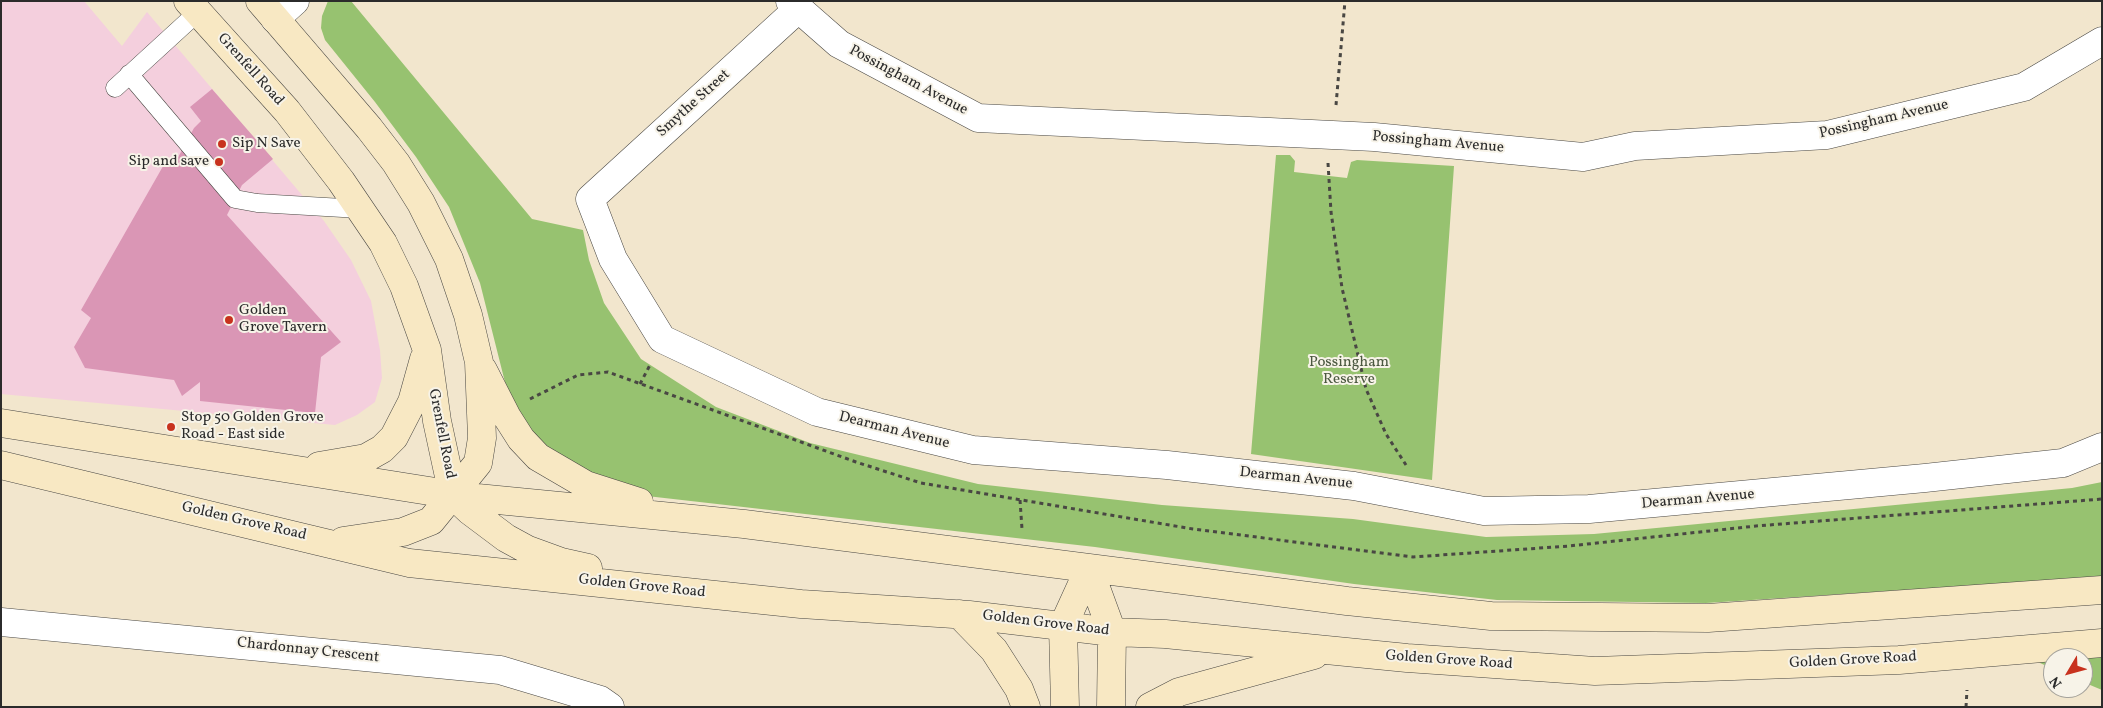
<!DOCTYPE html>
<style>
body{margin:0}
#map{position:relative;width:2103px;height:708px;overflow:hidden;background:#f2e6cd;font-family:Vollkorn,serif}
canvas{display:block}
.frame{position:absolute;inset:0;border:2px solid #2b2b2b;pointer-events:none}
.north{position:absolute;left:2043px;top:648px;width:50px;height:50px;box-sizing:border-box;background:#f7f3e8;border:1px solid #a5a39c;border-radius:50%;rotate:233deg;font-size:14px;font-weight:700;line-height:20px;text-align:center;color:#2b2b2b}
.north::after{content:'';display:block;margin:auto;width:18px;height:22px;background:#c8321e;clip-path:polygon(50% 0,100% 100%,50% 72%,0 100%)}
</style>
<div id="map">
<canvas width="2103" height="708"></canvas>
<div class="frame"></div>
<div class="north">N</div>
</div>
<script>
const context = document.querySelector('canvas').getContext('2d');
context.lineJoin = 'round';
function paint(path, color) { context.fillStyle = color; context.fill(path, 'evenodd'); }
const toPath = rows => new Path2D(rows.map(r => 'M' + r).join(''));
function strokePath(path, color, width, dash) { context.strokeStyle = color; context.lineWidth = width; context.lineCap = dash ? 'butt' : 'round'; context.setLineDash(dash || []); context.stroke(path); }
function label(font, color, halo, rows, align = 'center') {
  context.font = font + ' Vollkorn,serif'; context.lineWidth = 4; context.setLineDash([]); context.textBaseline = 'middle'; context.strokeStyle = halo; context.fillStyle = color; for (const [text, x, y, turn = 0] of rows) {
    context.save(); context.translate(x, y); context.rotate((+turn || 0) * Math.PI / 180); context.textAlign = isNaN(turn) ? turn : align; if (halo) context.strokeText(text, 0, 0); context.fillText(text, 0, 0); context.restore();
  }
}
const built = toPath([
 [1,1,84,1,122,46,147,12,324,221,351,260,371,301,380,350,382,378,375,402,357,415,335,425,1,394]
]);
const green = toPath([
 [328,1,351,1,532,219,583,230,589,260,604,303,641,359,716,407,810,443,978,484,1162,505,1353,519,1486,537,1594,534,2072,488,2102,482,2102,577,1706,603,1497,600,1354,584,1095,547,638,495,562,469,511,406,480,283,449,207,416,157,375,102,325,40,321,28,322,16],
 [1276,155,1290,155,1295,161,1294,172,1347,178,1351,162,1357,160,1454,166,1432,480,1251,454],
 [2102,643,2102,690,2083,682,2083,658,2053,658,2053,669,2012,650]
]);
const building = toPath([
 [212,89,273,159,242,185,227,215,341,342,321,357,315,413,200,401,200,382,182,396,174,380,85,368,74,347,91,318,81,310,166,161,175,163,194,128,201,121,190,107]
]);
const path = toPath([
 [1336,105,1345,1],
 [1328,163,1331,212,1342,288,1366,389,1386,434,1406,465],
 [640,384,650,365],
 [530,399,578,375,608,372,856,462,921,483,1193,529,1413,557,1569,546,1756,526,2102,499],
 [1020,500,1022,529],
 [1966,707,1967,690]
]);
const service = toPath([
 [129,74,235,199,257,203,360,209],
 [115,88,198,12]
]);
const minor = toPath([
 [790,1,839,44,978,118,1374,137,1583,157,1635,146,1827,135,2024,87,2102,41],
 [799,8,590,199,613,259,662,339,817,412,973,450,1167,465,1354,486,1484,511,1589,509,1925,478,2063,463,2102,447],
 [275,19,295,1],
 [1,622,500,670,600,700,610,707]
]);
const secondary = toPath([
 [188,1,287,111,341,181,383,243,404,286,427,350,437,421,453,495],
 [260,1,369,128,396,163,421,203,449,259,468,315,479,362,482,438,478,463,431,521,403,532,343,541],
 [483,370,507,417,521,439,538,457,586,485,639,502],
 [1,423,467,497,744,524,1347,601,1491,616,1708,618,2102,590],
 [1,465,409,563,801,604,969,615,1112,632,1165,634,1407,658,1595,671,1899,660,2102,643],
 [319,466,366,458,382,449,394,437,412,402,424,359],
 [453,495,470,511,506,538,528,550,561,562,588,568],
 [1089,569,1112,632,1111,707],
 [959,614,994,650,1019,689,1026,707],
 [1065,707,1063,626,1089,569],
 [1150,707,1179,692,1314,655]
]);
const markers = [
 [222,144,5,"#c8321e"],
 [219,162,5,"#c8321e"],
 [229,320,5,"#c8321e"],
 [171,427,5,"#c8321e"]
];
const streetNames = [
 ["Grenfell Road",250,70,48],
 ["Possingham Avenue",908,81,28],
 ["Smythe Street",694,104,-42],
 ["Possingham Avenue",1884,120,-13],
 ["Possingham Avenue",1438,143,5],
 ["Dearman Avenue",894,431,14],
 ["Grenfell Road",441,434,79],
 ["Dearman Avenue",1296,479,6],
 ["Dearman Avenue",1698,500,-5],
 ["Golden Grove Road",244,522,13],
 ["Golden Grove Road",642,587,6],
 ["Golden Grove Road",1046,624,7],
 ["Chardonnay Crescent",308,651,6],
 ["Golden Grove Road",1449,661,4],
 ["Golden Grove Road",1853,661,-3]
];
const poiNames = [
 ["Sip N Save",232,144],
 ["Sip and save",209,162,"right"],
 ["Golden",239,311],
 ["Grove Tavern",239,328],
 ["Stop 50 Golden Grove",181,418],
 ["Road - East side",181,435]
];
const parkNames = [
 ["Possingham",1349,363],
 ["Reserve",1349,380]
];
paint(built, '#f4cfdd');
paint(green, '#97c270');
paint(building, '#da96b5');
strokePath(service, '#494743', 19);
strokePath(minor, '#494743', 29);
strokePath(secondary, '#494743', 29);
strokePath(path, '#494743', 3, [4, 4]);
strokePath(service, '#fff', 18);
strokePath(minor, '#fff', 28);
strokePath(secondary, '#f8e8c3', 28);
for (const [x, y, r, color] of markers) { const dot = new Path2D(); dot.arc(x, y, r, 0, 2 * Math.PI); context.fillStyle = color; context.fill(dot); strokePath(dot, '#f7f3e8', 2); }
label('15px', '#2b2b2b', '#f7f3e8', streetNames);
label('15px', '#2b2b2b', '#f7f3e8', poiNames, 'left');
label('15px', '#4b5840', '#f7f3e8', parkNames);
</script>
